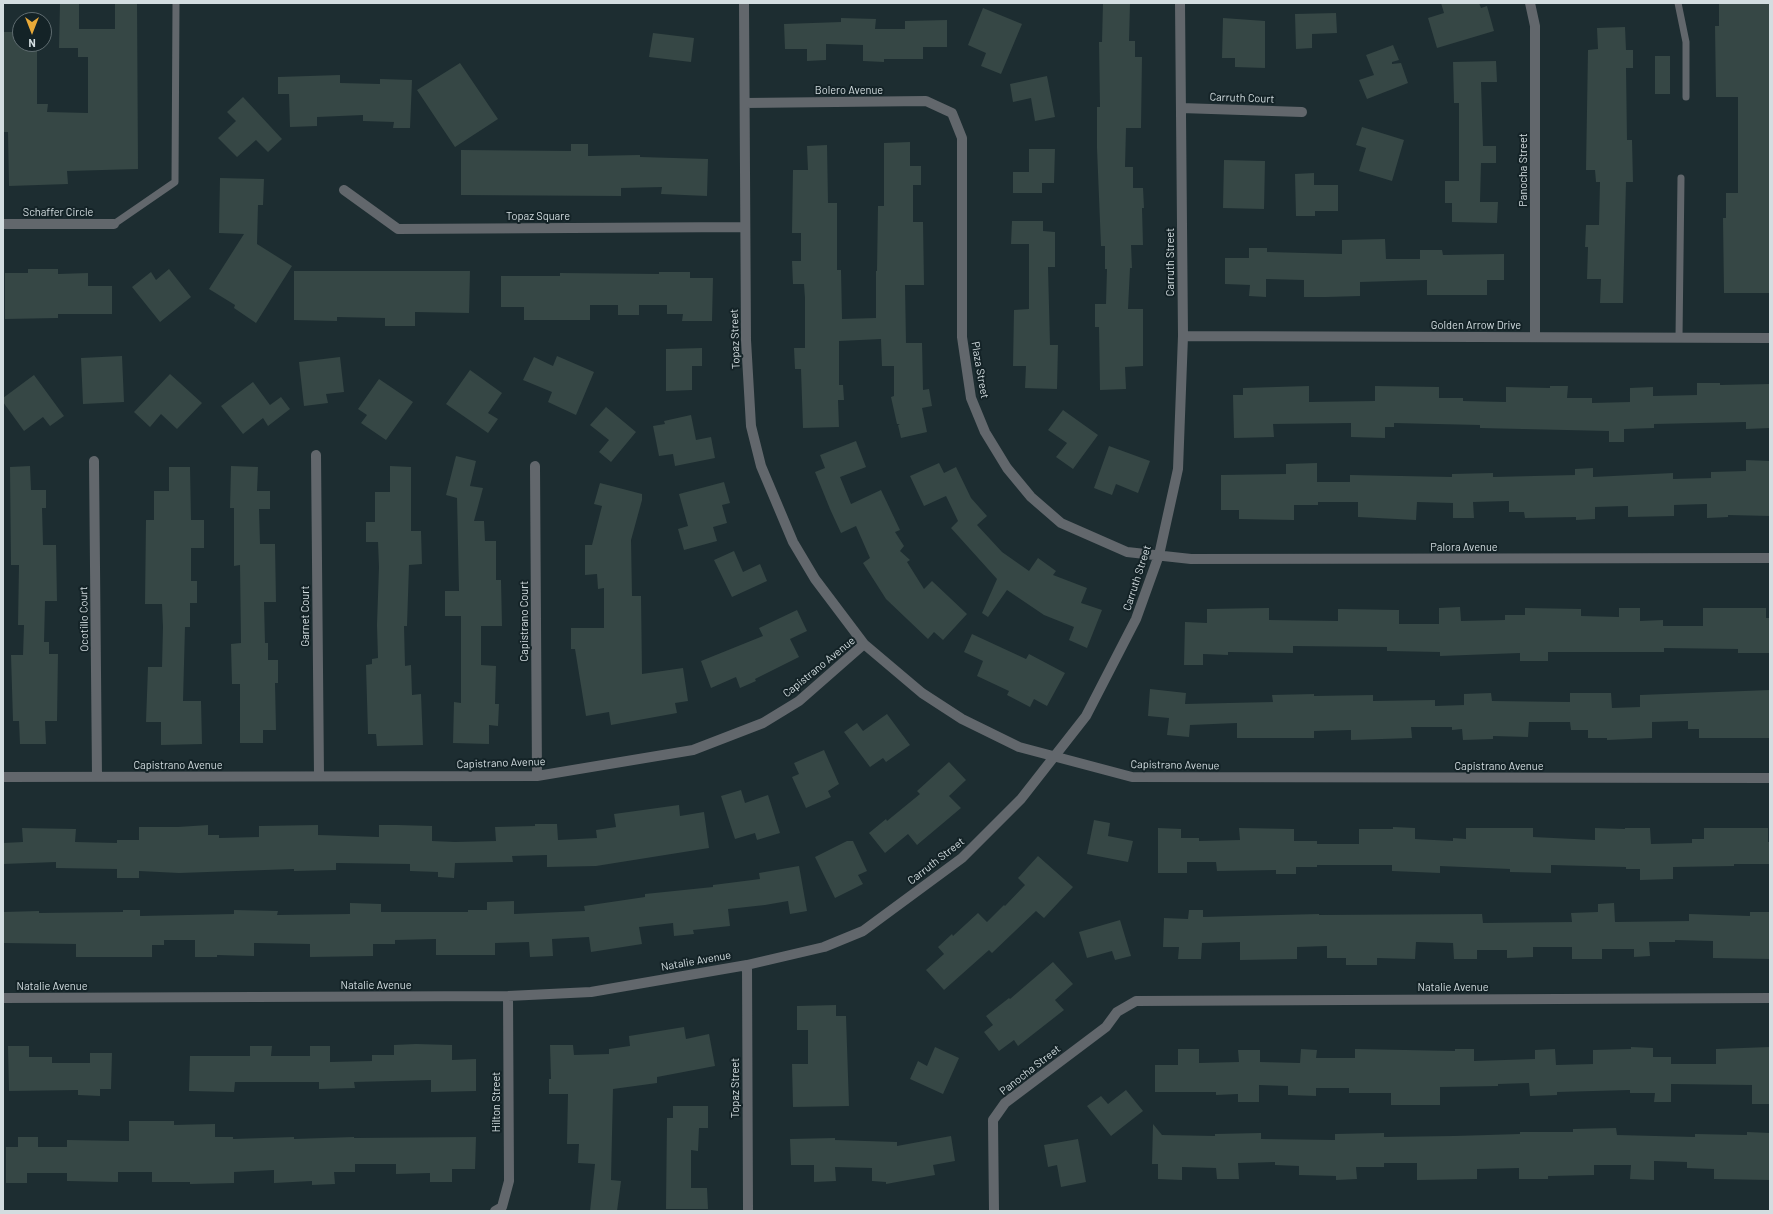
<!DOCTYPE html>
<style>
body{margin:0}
#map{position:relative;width:1773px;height:1214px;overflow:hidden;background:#1d2d31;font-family:Barlow,sans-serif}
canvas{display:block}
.frame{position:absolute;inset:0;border:4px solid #d3dde0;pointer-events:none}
.north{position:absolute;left:12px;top:12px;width:40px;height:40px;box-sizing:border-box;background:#142327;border:1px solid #606d71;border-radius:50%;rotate:180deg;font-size:11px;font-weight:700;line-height:16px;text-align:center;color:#d3dde0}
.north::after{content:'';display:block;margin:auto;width:14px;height:18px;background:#eaaa38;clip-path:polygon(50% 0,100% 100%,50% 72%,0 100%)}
</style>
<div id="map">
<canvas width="1773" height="1214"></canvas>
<div class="frame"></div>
<div class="north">N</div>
</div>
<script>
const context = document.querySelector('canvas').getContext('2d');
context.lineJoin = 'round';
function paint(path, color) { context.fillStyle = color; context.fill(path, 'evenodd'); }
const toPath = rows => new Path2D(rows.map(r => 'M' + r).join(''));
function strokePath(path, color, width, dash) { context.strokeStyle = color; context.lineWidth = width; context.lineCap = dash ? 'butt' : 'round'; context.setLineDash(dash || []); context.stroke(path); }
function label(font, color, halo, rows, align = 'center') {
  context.font = font + ' Barlow,sans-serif'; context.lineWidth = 4; context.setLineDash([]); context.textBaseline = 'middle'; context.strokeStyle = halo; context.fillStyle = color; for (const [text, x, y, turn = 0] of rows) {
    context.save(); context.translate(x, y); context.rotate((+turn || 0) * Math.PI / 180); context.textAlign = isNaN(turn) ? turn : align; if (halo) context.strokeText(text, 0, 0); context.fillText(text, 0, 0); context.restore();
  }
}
const building = toPath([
 [60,3,79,3,79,29,115,29,115,3,137,3,138,169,67,171,68,184,9,186,8,132,3,132,3,32,20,32,20,44,37,44,37,104,48,104,47,112,88,113,88,57,78,57,78,48,59,48],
 [1103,3,1130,3,1129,41,1135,41,1135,57,1142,57,1141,128,1126,128,1125,167,1133,167,1133,188,1143,188,1144,208,1142,208,1143,245,1131,245,1132,268,1130,268,1128,309,1143,309,1143,366,1125,367,1126,389,1100,390,1099,327,1095,327,1095,304,1106,304,1107,269,1105,269,1105,246,1101,246,1097,148,1097,107,1100,107,1099,42,1102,42],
 [1441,3,1479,3,1481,8,1487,6,1494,31,1437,48,1428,18,1444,13],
 [1719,3,1770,3,1770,293,1724,293,1723,218,1726,218,1726,193,1738,193,1738,97,1716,97,1715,26,1719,26],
 [983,8,1022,24,1001,74,981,66,986,53,968,45],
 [1336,13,1337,33,1312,34,1312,48,1296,49,1295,14],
 [841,18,876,19,875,29,905,29,905,21,947,20,947,47,923,47,923,59,884,59,884,62,863,61,863,45,826,44,826,60,807,61,807,49,785,49,784,24,841,22],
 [1223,18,1265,21,1265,68,1235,67,1235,58,1222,58],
 [1625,27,1626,50,1633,50,1633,68,1626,68,1627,140,1632,140,1633,182,1626,182,1623,303,1600,303,1601,279,1587,279,1588,247,1585,247,1586,225,1599,225,1600,182,1596,182,1595,170,1586,170,1588,50,1598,49,1597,28],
 [653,33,694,38,691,62,649,57],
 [1393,45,1399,60,1392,62,1392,64,1401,63,1408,83,1367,99,1359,80,1374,75,1366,55],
 [1655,56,1670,56,1670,94,1655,94],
 [1496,61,1497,82,1481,82,1483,146,1496,146,1496,163,1481,163,1480,202,1498,202,1497,223,1452,222,1452,203,1445,203,1445,181,1459,181,1459,103,1454,103,1453,62],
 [460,63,498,119,455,147,417,90],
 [340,75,340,83,380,84,380,79,412,80,410,128,393,128,394,122,363,121,363,115,317,117,317,126,290,127,289,94,278,94,278,77],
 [1047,76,1055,117,1035,121,1031,98,1013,102,1010,84],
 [243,97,282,139,268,152,256,140,237,157,218,138,236,121,227,112],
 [1362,127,1404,140,1392,181,1359,171,1366,148,1356,145],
 [910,142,910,166,921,166,921,185,913,185,913,222,923,222,924,285,905,285,906,343,922,343,923,390,929,389,932,406,922,408,927,432,901,438,898,425,900,424,897,424,891,397,894,396,894,366,882,366,881,339,839,341,839,385,843,385,844,400,838,400,839,427,803,428,801,369,795,369,794,348,805,348,805,298,804,284,793,284,792,261,801,261,801,233,792,233,793,170,808,170,807,146,827,145,828,203,837,203,837,270,841,270,842,319,876,318,876,271,877,271,878,206,884,206,884,143],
 [571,144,588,144,588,156,640,155,640,157,708,159,707,196,661,194,662,187,621,188,621,196,461,195,461,150,571,151],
 [1029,149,1055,149,1054,183,1042,183,1042,193,1013,193,1013,172,1029,172],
 [1224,160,1265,161,1264,209,1223,208],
 [1314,173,1314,185,1338,185,1338,211,1315,211,1315,216,1296,216,1295,174],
 [220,178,264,179,263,205,258,205,257,244,292,266,256,323,234,308,235,305,209,289,244,234,219,233],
 [1012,221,1043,221,1043,231,1055,232,1055,267,1048,267,1050,345,1058,345,1057,389,1025,388,1026,366,1013,366,1014,310,1029,309,1029,244,1011,244],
 [1385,239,1386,259,1420,259,1420,250,1442,250,1443,255,1504,254,1504,280,1487,280,1487,295,1427,295,1427,280,1360,282,1360,296,1326,297,1304,297,1304,280,1266,279,1266,297,1249,296,1250,285,1225,284,1225,258,1249,258,1249,248,1267,248,1267,252,1342,254,1342,240],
 [28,269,58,269,58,274,88,273,88,286,112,286,112,314,58,314,58,318,5,319,5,273,28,273],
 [169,269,191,297,160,322,132,287,151,272,156,280],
 [294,271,470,271,469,313,415,312,415,326,385,326,385,318,337,317,337,321,294,320],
 [659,272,690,272,690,278,713,278,712,321,682,321,683,314,667,314,667,305,639,305,639,315,618,315,618,305,590,305,590,320,524,320,524,307,501,307,501,276,560,276,560,273,659,274],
 [702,348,702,366,692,366,692,390,666,391,666,349],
 [122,356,124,402,83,404,81,358],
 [557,356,594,372,576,415,548,402,552,392,523,380,534,357,553,366],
 [340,357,344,392,326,394,328,403,304,406,299,362],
 [470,370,502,393,488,413,498,419,488,433,446,404],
 [170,374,202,403,177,429,161,414,150,427,134,412],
 [34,375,64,416,50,426,43,417,24,431,3,402,3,398],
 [379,379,413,402,386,440,361,423,367,415,358,409],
 [253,382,270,405,281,397,290,409,268,426,263,418,243,434,221,406],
 [1697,383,1720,383,1720,385,1770,384,1770,428,1746,429,1746,422,1654,424,1654,428,1624,429,1624,442,1609,442,1609,431,1480,428,1480,425,1394,423,1394,427,1385,427,1385,438,1351,437,1351,423,1273,424,1274,437,1234,438,1233,395,1243,395,1243,388,1309,386,1309,402,1375,401,1375,386,1439,387,1439,398,1463,398,1463,401,1506,402,1506,387,1550,388,1550,386,1568,386,1567,398,1592,398,1592,403,1630,402,1630,388,1653,387,1653,396,1697,395],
 [606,407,636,432,611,462,599,452,609,440,590,425],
 [1063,410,1098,435,1073,469,1056,457,1067,443,1048,430],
 [691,415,696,440,711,437,715,458,675,466,673,454,659,456,653,426,665,424,664,421],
 [856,441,866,467,840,477,851,504,881,490,900,530,895,532,904,546,900,551,910,560,907,562,924,589,932,581,967,614,943,640,934,632,928,639,886,599,863,563,870,558,856,526,841,533,830,509,815,472,825,468,820,455],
 [1109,446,1150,461,1138,493,1116,484,1112,495,1094,488],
 [456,456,476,461,470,486,483,488,474,521,484,521,485,541,496,541,496,580,501,580,502,626,481,626,481,665,496,666,495,704,499,704,498,726,489,725,489,744,453,743,454,702,461,703,461,616,445,616,445,591,459,591,457,498,446,495],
 [1746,460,1770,461,1770,516,1728,515,1728,517,1707,518,1707,504,1674,505,1674,516,1628,517,1628,506,1595,507,1595,519,1576,520,1576,517,1525,518,1524,512,1509,512,1509,501,1473,502,1474,518,1453,518,1453,503,1417,502,1416,520,1358,517,1358,502,1318,502,1318,505,1294,505,1294,520,1239,519,1239,510,1221,510,1221,475,1286,474,1286,464,1317,463,1317,482,1350,482,1350,475,1452,477,1452,474,1493,473,1493,477,1575,475,1575,469,1593,468,1593,477,1673,473,1673,479,1711,478,1711,472,1746,471],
 [939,463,944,473,956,467,971,498,987,516,977,525,1002,552,1029,571,1038,558,1056,571,1053,575,1087,588,1081,603,1102,610,1087,648,1069,640,1074,627,1044,615,1007,590,988,617,982,613,997,579,951,528,958,521,946,496,924,506,910,476],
 [30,466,31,490,46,490,46,508,42,508,43,545,56,545,57,601,45,601,44,642,49,642,49,654,58,654,57,721,45,721,46,744,20,744,19,721,13,721,11,655,23,655,24,625,18,625,19,565,11,565,10,467],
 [231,466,258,467,257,491,270,491,270,509,259,509,260,544,275,544,276,602,264,602,265,643,268,643,268,660,278,660,278,683,275,683,276,730,263,730,263,743,240,743,240,684,232,684,231,644,241,643,240,565,234,566,234,508,230,508],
 [390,466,411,467,411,531,421,531,422,564,409,565,407,626,404,626,405,666,411,665,412,695,421,694,423,745,377,746,376,734,368,734,366,665,372,664,372,659,378,658,377,625,379,567,378,542,366,542,366,522,375,522,375,492,390,492],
 [169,467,190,467,191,520,204,520,204,548,191,548,191,581,197,581,197,603,190,603,190,627,185,627,183,701,201,701,202,744,161,745,161,722,146,722,148,667,162,667,163,627,162,604,145,604,146,520,154,520,154,491,169,491],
 [724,482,730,503,722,505,727,523,713,527,717,541,684,550,678,529,688,526,679,494],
 [600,483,642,494,642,500,631,540,632,596,641,596,642,674,683,668,688,701,675,703,677,713,611,725,609,712,586,716,575,649,571,649,571,628,604,628,604,588,598,589,597,574,585,575,585,545,592,545,602,506,594,504],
 [734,551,743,572,760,564,767,581,732,597,714,560],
 [1460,607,1461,621,1505,620,1505,615,1525,615,1525,608,1581,609,1581,616,1619,617,1619,608,1640,608,1640,621,1663,620,1663,626,1703,626,1703,608,1766,608,1766,618,1770,618,1770,653,1738,653,1738,649,1664,648,1664,652,1548,652,1548,661,1520,661,1520,653,1440,656,1440,652,1387,651,1387,647,1293,646,1293,653,1228,652,1228,655,1203,654,1203,665,1184,665,1185,622,1207,623,1207,609,1269,608,1269,620,1338,621,1338,609,1399,610,1399,624,1439,624,1439,608],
 [797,610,807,631,790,639,799,657,755,679,756,681,740,688,736,677,711,688,701,661,763,636,759,628],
 [972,634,1026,659,1029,654,1065,673,1047,706,1034,699,1030,707,1007,695,1009,691,977,676,983,661,964,652],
 [1150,689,1186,693,1185,704,1273,702,1272,695,1314,694,1314,696,1373,695,1373,701,1435,700,1435,706,1464,705,1464,694,1491,693,1492,701,1570,702,1570,693,1611,693,1612,708,1640,707,1640,695,1770,690,1770,728,1769,738,1699,738,1699,729,1688,729,1688,721,1652,722,1652,738,1607,740,1607,738,1588,738,1588,730,1571,730,1570,722,1529,722,1528,737,1493,736,1493,739,1463,740,1462,729,1452,730,1452,727,1411,727,1412,738,1351,740,1351,730,1314,731,1314,738,1237,738,1237,723,1190,725,1189,737,1167,735,1169,718,1148,716],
 [887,714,910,745,886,762,883,758,870,767,844,732,857,723,863,731],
 [824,750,839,784,828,791,831,797,806,808,792,777,799,774,794,763],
 [949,762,966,780,949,796,961,808,917,845,908,834,885,853,869,833,886,819,887,821,920,794,917,791],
 [741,790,745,803,768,795,780,833,757,840,755,833,735,839,721,796],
 [679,805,680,816,704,812,709,848,596,866,547,867,547,855,512,856,513,862,455,863,454,878,438,877,438,872,410,871,410,864,336,863,336,870,294,871,294,869,179,873,139,871,139,878,117,878,117,869,56,868,56,862,3,864,3,843,23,842,22,828,76,829,75,842,117,843,117,840,139,840,139,827,178,827,208,825,208,835,219,835,219,838,259,837,259,826,318,825,318,835,379,837,379,825,397,825,432,826,432,841,455,842,496,841,495,827,535,826,535,824,557,824,558,840,597,838,596,830,616,827,614,814],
 [1094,820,1110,823,1108,836,1133,841,1128,862,1087,854],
 [1393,827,1415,828,1415,839,1453,841,1453,838,1466,839,1466,828,1533,828,1533,837,1595,840,1595,828,1625,829,1625,828,1650,828,1651,844,1692,843,1692,839,1704,839,1704,828,1768,828,1768,842,1770,842,1770,864,1734,864,1734,866,1673,867,1673,879,1640,880,1640,869,1626,869,1626,867,1551,865,1551,873,1510,872,1510,869,1440,866,1440,873,1392,871,1392,865,1317,865,1317,867,1296,867,1296,874,1276,874,1276,870,1217,871,1216,862,1187,862,1187,873,1158,873,1158,828,1181,829,1181,838,1199,838,1199,841,1240,840,1239,828,1294,829,1294,841,1317,841,1317,844,1359,844,1359,829,1393,829],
 [847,841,853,841,867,871,858,875,863,884,835,898,815,857],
 [1038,856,1073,887,1044,918,1036,911,992,953,989,950,944,990,926,970,944,954,938,947,952,934,953,936,978,913,987,922,1004,905,1005,906,1025,885,1018,878],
 [799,866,807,911,790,914,788,901,765,905,728,909,730,926,693,930,694,934,674,936,673,923,639,927,642,944,591,952,589,937,552,939,553,956,530,957,529,942,495,943,495,955,436,955,436,939,395,940,395,944,373,944,373,956,310,957,310,944,254,943,254,956,217,955,217,957,195,957,195,940,164,940,164,945,152,945,152,957,76,957,76,944,3,943,3,912,39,911,39,913,123,912,123,910,140,910,140,916,234,914,234,910,278,911,277,915,350,914,350,903,381,904,381,912,468,912,468,910,487,910,487,902,514,901,514,914,585,911,584,906,645,897,645,894,713,887,713,885,760,879,759,873],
 [1614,903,1615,922,1689,921,1689,914,1750,916,1750,912,1770,912,1770,959,1713,958,1713,941,1675,940,1675,942,1649,942,1650,956,1634,957,1634,949,1602,949,1602,959,1572,959,1572,947,1533,947,1533,957,1507,958,1507,950,1477,950,1477,959,1454,959,1453,943,1416,942,1415,959,1377,958,1377,965,1346,965,1346,958,1327,958,1327,946,1297,947,1297,959,1240,960,1240,942,1202,943,1201,959,1178,959,1179,947,1163,947,1164,918,1188,919,1189,910,1203,910,1203,917,1319,914,1319,915,1482,914,1483,923,1572,922,1571,913,1598,912,1598,904],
 [1120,920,1131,956,1115,960,1112,951,1087,958,1079,932],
 [1053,962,1073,984,1055,1000,1064,1010,1018,1046,1014,1040,999,1051,984,1032,993,1025,986,1016,1009,998,1010,999],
 [836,1005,836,1016,846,1016,849,1106,793,1107,792,1064,808,1064,808,1030,797,1030,797,1006],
 [684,1027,686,1039,709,1034,715,1066,657,1077,657,1083,613,1089,611,1180,621,1181,617,1211,590,1211,595,1164,578,1163,579,1144,567,1144,568,1094,549,1094,549,1079,551,1079,550,1045,573,1045,574,1055,609,1054,609,1049,630,1046,629,1036],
 [416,1044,452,1045,452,1060,476,1059,476,1091,431,1092,431,1080,354,1082,355,1088,319,1089,319,1082,235,1082,234,1092,189,1091,190,1056,250,1056,250,1046,272,1046,271,1056,310,1056,310,1046,330,1046,330,1062,372,1061,372,1055,394,1055,394,1045],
 [8,1046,29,1046,29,1057,52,1057,52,1063,90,1063,90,1053,112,1053,111,1089,100,1089,100,1096,78,1095,78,1090,9,1091],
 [935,1047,959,1058,943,1094,910,1079,918,1061,927,1066],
 [1631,1047,1653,1048,1653,1057,1671,1057,1671,1064,1716,1064,1716,1049,1770,1047,1770,1104,1752,1104,1752,1085,1671,1084,1671,1102,1654,1102,1655,1093,1630,1093,1630,1090,1557,1092,1557,1095,1530,1096,1529,1083,1498,1084,1498,1086,1440,1087,1440,1105,1391,1105,1391,1093,1349,1093,1349,1088,1316,1088,1316,1096,1288,1095,1288,1086,1259,1085,1259,1102,1238,1102,1238,1094,1216,1095,1216,1092,1155,1092,1155,1065,1178,1065,1178,1049,1199,1049,1199,1063,1239,1062,1238,1050,1260,1050,1260,1062,1300,1063,1301,1049,1317,1050,1316,1058,1355,1058,1355,1049,1455,1051,1455,1049,1474,1049,1474,1061,1535,1059,1535,1050,1555,1049,1556,1065,1593,1064,1593,1050,1631,1049],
 [1126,1090,1143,1111,1111,1136,1087,1106,1101,1096,1108,1104],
 [673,1106,708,1106,708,1128,699,1128,698,1151,691,1150,691,1188,707,1188,708,1209,666,1209,667,1118,673,1118],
 [129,1121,174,1121,174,1125,215,1124,215,1137,233,1137,233,1139,294,1137,294,1139,354,1137,354,1138,476,1137,475,1169,452,1169,452,1182,430,1182,430,1173,396,1174,396,1164,355,1164,355,1172,334,1172,335,1184,312,1185,312,1181,274,1183,274,1170,234,1172,234,1183,190,1184,190,1182,152,1182,152,1172,118,1172,118,1182,67,1181,67,1173,27,1173,27,1183,6,1183,6,1147,18,1147,18,1137,38,1137,38,1147,67,1147,67,1140,129,1141],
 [1153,1124,1162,1135,1215,1136,1215,1134,1261,1133,1261,1139,1335,1140,1335,1134,1384,1133,1384,1137,1454,1136,1520,1134,1520,1132,1573,1132,1573,1129,1616,1128,1617,1135,1695,1137,1695,1134,1747,1135,1747,1132,1770,1133,1770,1180,1714,1179,1714,1169,1687,1168,1687,1162,1654,1161,1654,1180,1630,1179,1631,1165,1594,1165,1594,1175,1548,1176,1548,1179,1519,1179,1519,1168,1477,1169,1477,1179,1417,1180,1417,1163,1384,1163,1384,1167,1356,1167,1357,1179,1336,1180,1336,1176,1299,1175,1299,1166,1275,1165,1275,1162,1238,1163,1239,1179,1217,1179,1216,1168,1182,1167,1182,1180,1158,1179,1158,1164,1152,1164],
 [951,1136,955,1161,933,1165,935,1175,886,1184,886,1182,872,1181,872,1168,835,1167,836,1181,814,1182,814,1165,791,1165,790,1139,835,1138,835,1140,897,1142,897,1146],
 [1078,1139,1086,1182,1061,1187,1057,1165,1048,1167,1044,1145]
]);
const service = toPath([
 [1678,3,1686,42,1686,97],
 [114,224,175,182,176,3],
 [1679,337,1681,178]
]);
const minor = toPath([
 [744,3,746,340,751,426,761,466,793,542,815,579,864,644,922,693,962,719,1019,747,1132,777,1770,778],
 [1530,3,1535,26,1535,337],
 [745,103,926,101,952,113,962,138,962,337,971,398,985,432,1007,468,1031,497,1061,523,1127,552,1191,559,1770,558],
 [1181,108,1302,112],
 [344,190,398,229,745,227],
 [3,224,114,224],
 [1183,336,1770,338],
 [316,455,319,776],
 [94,461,97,777],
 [535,466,537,776],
 [3,777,537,776,693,750,763,723,799,701,864,644],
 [747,965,748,1211],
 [3,998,508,996,591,992,747,965,824,947,863,931,962,858,1021,799,1086,716,1136,619,1159,555,1178,469,1183,336,1180,3],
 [495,1211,502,1207,509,1181,508,996],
 [994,1211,993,1120,1005,1103,1106,1027,1117,1012,1136,1001,1770,998]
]);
const streetNames = [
 ["Bolero Avenue",849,90],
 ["Carruth Court",1242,98,2],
 ["Panocha Street",1523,170,-90],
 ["Schaffer Circle",58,212],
 ["Topaz Square",538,216],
 ["Carruth Street",1170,262,-90],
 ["Golden Arrow Drive",1476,325],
 ["Topaz Street",735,339,-92],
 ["Plaza Street",980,370,80],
 ["Palora Avenue",1464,547],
 ["Carruth Street",1137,578,-72],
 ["Garnet Court",305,616,-90],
 ["Ocotillo Court",84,619,-91],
 ["Capistrano Court",524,621,-90],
 ["Capistrano Avenue",819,667,-39],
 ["Capistrano Avenue",501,763,-2],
 ["Capistrano Avenue",178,765],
 ["Capistrano Avenue",1175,765,1],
 ["Capistrano Avenue",1499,766],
 ["Carruth Street",936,861,-38],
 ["Natalie Avenue",696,961,-10],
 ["Natalie Avenue",376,985],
 ["Natalie Avenue",52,986],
 ["Natalie Avenue",1453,987],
 ["Panocha Street",1030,1070,-38],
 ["Topaz Street",735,1088,-90],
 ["Hilton Street",496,1102,-90]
];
paint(building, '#364745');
strokePath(service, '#62676c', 7);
strokePath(minor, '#62676c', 10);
label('11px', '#d3dde0', '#142327', streetNames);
</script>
